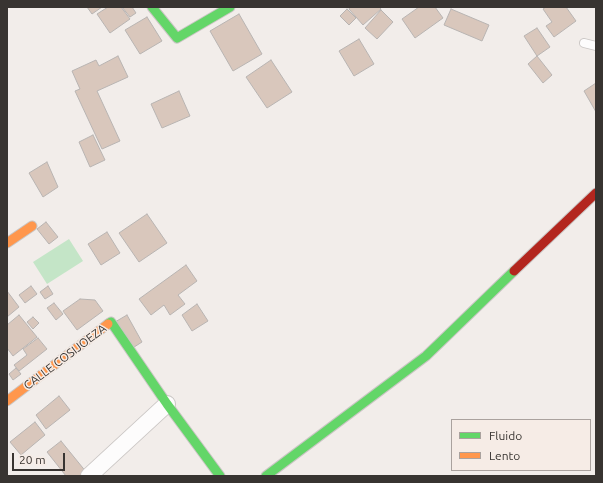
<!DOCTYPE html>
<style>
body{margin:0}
#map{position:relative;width:603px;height:483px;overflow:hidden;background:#f2edea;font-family:Ubuntu,sans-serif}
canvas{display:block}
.frame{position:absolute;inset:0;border:8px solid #383431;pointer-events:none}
.legend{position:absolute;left:451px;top:419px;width:140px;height:52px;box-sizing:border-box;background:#f6ece6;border:1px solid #aaa29e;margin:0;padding:5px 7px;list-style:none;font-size:12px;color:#383431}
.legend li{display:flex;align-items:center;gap:8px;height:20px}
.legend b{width:20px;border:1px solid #aaa29e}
.scale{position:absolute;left:12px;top:453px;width:53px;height:18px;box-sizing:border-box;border:2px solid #383431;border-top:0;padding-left:5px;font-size:12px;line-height:14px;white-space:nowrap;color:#383431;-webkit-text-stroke:3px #f6ece6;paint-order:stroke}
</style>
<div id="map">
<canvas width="603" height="483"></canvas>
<div class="frame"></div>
<ul class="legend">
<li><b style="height:5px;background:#63d668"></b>Fluido</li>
<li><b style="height:5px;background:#ff974d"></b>Lento</li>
</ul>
<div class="scale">20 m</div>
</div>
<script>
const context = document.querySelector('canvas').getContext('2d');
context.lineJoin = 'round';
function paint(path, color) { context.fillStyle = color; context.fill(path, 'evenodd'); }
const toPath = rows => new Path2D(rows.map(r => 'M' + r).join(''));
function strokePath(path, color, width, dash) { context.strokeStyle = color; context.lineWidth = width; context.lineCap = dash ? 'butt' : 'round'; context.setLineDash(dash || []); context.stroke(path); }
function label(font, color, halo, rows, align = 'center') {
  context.font = font + ' Ubuntu,sans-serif'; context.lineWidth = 3; context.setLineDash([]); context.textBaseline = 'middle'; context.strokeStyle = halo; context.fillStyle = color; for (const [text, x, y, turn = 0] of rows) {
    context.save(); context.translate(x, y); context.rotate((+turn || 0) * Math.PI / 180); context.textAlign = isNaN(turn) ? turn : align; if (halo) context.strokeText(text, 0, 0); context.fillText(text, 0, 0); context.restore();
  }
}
const green = toPath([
 [69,239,83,261,47,284,33,262]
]);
const building = toPath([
 [87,7,102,7,92,14,87,7],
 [108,7,121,7,130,19,110,33,97,14,108,7],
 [122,7,132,7,136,13,130,17,122,7],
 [350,7,379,7,381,9,363,25,349,9,350,7],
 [419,7,435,7,443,18,415,38,402,19,419,7],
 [546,7,566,7,576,21,554,37,546,26,552,22,543,9,546,7],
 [347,9,356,18,349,25,340,16,347,9],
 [451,9,489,25,482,41,444,25,451,9],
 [381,10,393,22,377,39,365,28,381,10],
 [239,14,262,54,233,71,210,31,239,14],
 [147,17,162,41,140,54,125,30,147,17],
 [537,28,550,47,537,56,524,36,537,28],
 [359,39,374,64,354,76,339,51,359,39],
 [118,56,128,77,97,91,120,141,102,149,75,91,80,89,72,71,96,60,99,66,118,56],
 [537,56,552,75,543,83,528,64,537,56],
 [271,60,292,92,267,108,246,77,271,60],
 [596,83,596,112,584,91,596,83],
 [179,91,190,116,162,128,151,104,179,91],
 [93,135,105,160,90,167,79,142,93,135],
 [47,162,58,187,43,197,29,173,47,162],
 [147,214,167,243,139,262,119,233,147,214],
 [46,222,58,237,49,244,37,229,46,222],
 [107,232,120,253,101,265,88,244,107,232],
 [186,265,197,281,178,295,185,304,170,315,164,305,151,315,139,299,186,265],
 [31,286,37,294,25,303,19,295,31,286],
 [48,286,53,294,45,299,40,292,48,286],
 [7,291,19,307,7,317,7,291],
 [80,299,95,300,103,311,77,330,63,311,80,299],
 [54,303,63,314,56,320,47,308,54,303],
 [197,304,208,321,192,331,182,315,197,304],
 [19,315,37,337,13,356,7,348,7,325,19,315],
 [127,315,142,342,131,349,115,322,127,315],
 [33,317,39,323,33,329,27,322,33,317],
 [38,338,47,349,19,371,14,365,27,355,23,349,38,338],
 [16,368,21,374,13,380,9,374,16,368],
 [59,396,70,410,46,429,36,415,59,396],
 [35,422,45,435,21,455,10,442,35,422],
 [61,441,87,473,83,476,66,476,47,452,61,441]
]);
const lane = toPath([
 [584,43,596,46]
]);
const street = toPath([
 [89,476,167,404]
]);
const fast = toPath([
 [152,7,177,38,230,7],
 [108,324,111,322,167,404,220,476],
 [266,476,426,356,514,271]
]);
const slow = toPath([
 [7,243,32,226],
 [7,401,108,324]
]);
const jam = toPath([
 [514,271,596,193]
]);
const streetNames = [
 ["CALLE COSIJOEZA",65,357,-37]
];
paint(green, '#c4e5c7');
paint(building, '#d9c7bc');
strokePath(building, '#b8b4b2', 1);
strokePath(lane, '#cac6c4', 10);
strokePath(street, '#cac6c4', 18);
strokePath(fast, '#cac6c4', 11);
strokePath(slow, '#cac6c4', 11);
strokePath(jam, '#cac6c4', 11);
strokePath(lane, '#fdfcfc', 8);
strokePath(street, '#fdfcfc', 16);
strokePath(fast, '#63d668', 9);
strokePath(slow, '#ff974d', 9);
strokePath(jam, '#b3261e', 9);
label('12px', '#383431', '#f6ece6', streetNames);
</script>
